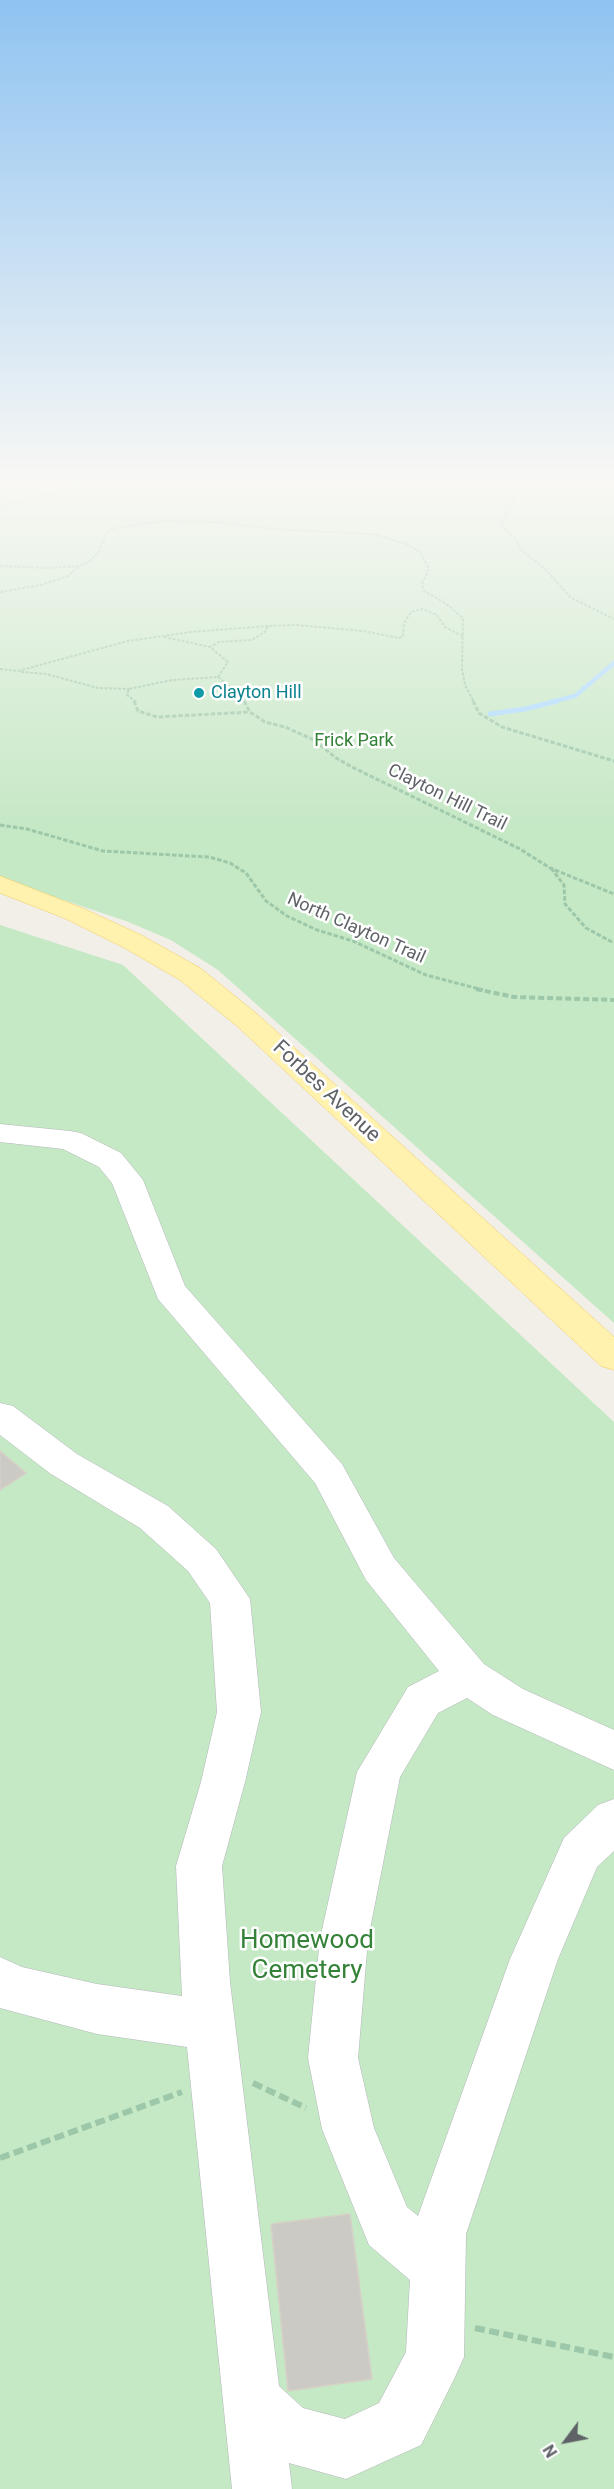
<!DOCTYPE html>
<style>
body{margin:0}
#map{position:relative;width:614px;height:2489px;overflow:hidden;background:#f1efe8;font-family:Roboto,sans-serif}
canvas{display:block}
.north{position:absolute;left:536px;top:2411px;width:60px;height:60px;-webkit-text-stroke:4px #fff;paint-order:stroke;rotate:238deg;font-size:16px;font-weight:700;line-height:24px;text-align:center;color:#5f6368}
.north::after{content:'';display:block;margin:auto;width:21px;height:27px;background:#5f6368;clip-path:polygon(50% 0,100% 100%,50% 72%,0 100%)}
</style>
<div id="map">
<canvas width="614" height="2489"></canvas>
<div class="north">N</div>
</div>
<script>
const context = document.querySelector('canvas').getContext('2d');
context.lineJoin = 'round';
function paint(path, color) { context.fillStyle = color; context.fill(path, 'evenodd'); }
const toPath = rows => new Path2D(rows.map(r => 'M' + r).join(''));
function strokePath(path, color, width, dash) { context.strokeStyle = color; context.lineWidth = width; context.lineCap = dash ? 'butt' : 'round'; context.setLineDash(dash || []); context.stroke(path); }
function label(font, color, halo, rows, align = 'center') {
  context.font = font + ' Roboto,sans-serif'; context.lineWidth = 5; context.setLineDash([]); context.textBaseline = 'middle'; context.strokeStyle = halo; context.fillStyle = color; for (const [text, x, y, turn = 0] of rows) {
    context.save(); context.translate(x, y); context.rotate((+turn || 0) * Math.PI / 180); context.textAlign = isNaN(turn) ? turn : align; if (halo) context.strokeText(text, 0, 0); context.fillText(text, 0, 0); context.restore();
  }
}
const green = toPath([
 [0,480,614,480,614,1323,218,970,171,940,126,921,0,879],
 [0,925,123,965,614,1422,614,2489,0,2489]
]);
const streamFar1 = toPath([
 [551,702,575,696,614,663]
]);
const stream = toPath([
 [490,714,525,709,557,701]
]);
const building = toPath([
 [0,1451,26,1473,0,1490,0,1451],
 [350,2214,372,2379,288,2391,271,2224,350,2214]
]);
const pathFar3 = toPath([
 [522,480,511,487,514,498,501,525,517,541,520,549,546,570,570,597,614,619],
 [0,507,78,486,111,480],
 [0,566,49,568,79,566,90,561,99,552,106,533,114,528,164,521,216,522,273,529,371,534,387,538,406,544,420,552,429,569,422,584,424,591,445,603,463,618,462,669,465,685,474,702],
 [0,592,41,585,68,576,78,567],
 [164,637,210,647],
 [0,669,18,671,128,641,191,632,268,626],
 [21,672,46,674,98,688,129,689],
 [218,677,242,696,245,702],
 [218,677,228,662,210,647,219,642,252,640,265,632,268,626,296,625,363,631,399,638,403,636,404,623,411,612,422,609,437,615,445,627,464,637],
 [136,702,127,695,129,689,172,680,218,677]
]);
const pathFar2 = toPath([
 [134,701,138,711,157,717,250,712],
 [244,701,250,712,265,722,285,727,314,740,336,758,354,768,520,849,550,868,614,894],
 [473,701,479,713,502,727,614,761],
 [0,825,27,829,103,851,209,857,230,863,246,873,266,901,287,916,317,930,353,941,426,975,483,990],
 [551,868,564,885,565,904,586,928,614,943]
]);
const pathFar1 = toPath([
 [476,989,514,997,614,1000]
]);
const path = toPath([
 [253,2083,306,2108],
 [0,2158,182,2092],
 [475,2328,614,2357]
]);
const minor = toPath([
 [0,1124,70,1131,81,1133,121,1153,143,1180,185,1286,342,1464,394,1558,484,1664,523,1689,614,1730,614,1770,493,1715,467,1698,438,1713,400,1777,368,1939,358,2058,374,2128,407,2207,418,2216,510,1959,564,1838,598,1805,614,1799,614,1851,597,1867,558,1959,466,2234,464,2357,455,2377,421,2445,346,2479,289,2463,292,2489,232,2489,187,2047,97,2034,0,2008,0,1957,22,1967,97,1984,182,1996,176,1866,201,1782,217,1712,210,1603,188,1571,140,1528,51,1474,0,1435,0,1403,13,1406,77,1454,168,1506,216,1549,250,1599,261,1712,245,1782,222,1866,230,1982,279,2386,303,2408,345,2419,379,2403,406,2352,410,2280,369,2245,322,2129,308,2058,320,1939,357,1772,408,1687,439,1671,366,1580,315,1483,158,1299,112,1183,99,1167,63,1149,0,1142,0,1124]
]);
const major = toPath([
 [0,876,82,908,141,935,200,968,257,1014,614,1337,614,1370,601,1366,237,1026,180,980,123,947,64,918,0,893,0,876]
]);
const markers = [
 [199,693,6,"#0f9aa8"]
];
const farCulturenames = [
 ["Clayton Hill",211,693]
];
const farParknames = [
 ["Frick Park",354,741]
];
const farStreetnames = [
 ["Clayton Hill Trail",447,798,26],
 ["North Clayton Trail",356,929,24]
];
const streetNames = [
 ["Forbes Avenue",326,1092,43]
];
const nearParknames = [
 ["Homewood",307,1941],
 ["Cemetery",307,1971]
];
paint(green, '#c5e8c5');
strokePath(streamFar1, '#aadaff', 4.5);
strokePath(stream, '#aadaff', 5);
paint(building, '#cccac5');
strokePath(building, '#d6d1c6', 1.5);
strokePath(minor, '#b5b8bc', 1);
strokePath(major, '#f2c960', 1);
strokePath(pathFar3, '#9cc7a9', 2, [3, 1.5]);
strokePath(pathFar2, '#9cc7a9', 3, [4.5, 2]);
strokePath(pathFar1, '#9cc7a9', 4, [6, 3]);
strokePath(path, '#9cc7a9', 6, [10, 4.5]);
paint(minor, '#fff');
paint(major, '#fff2af');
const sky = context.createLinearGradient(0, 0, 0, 829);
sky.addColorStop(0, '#8fc3f1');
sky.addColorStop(0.58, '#f9f8f5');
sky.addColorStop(1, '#f9f8f500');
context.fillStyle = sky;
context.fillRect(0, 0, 614, 829);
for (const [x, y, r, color] of markers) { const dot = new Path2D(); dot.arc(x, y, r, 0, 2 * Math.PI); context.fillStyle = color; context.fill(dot); strokePath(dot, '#fff', 2); }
label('18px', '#0d838f', '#fff', farCulturenames, 'left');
label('18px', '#348238', '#fff', farParknames);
label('18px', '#5f6368', '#fff', farStreetnames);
label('21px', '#5f6368', '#fff', streetNames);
label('26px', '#348238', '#fff', nearParknames);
</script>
